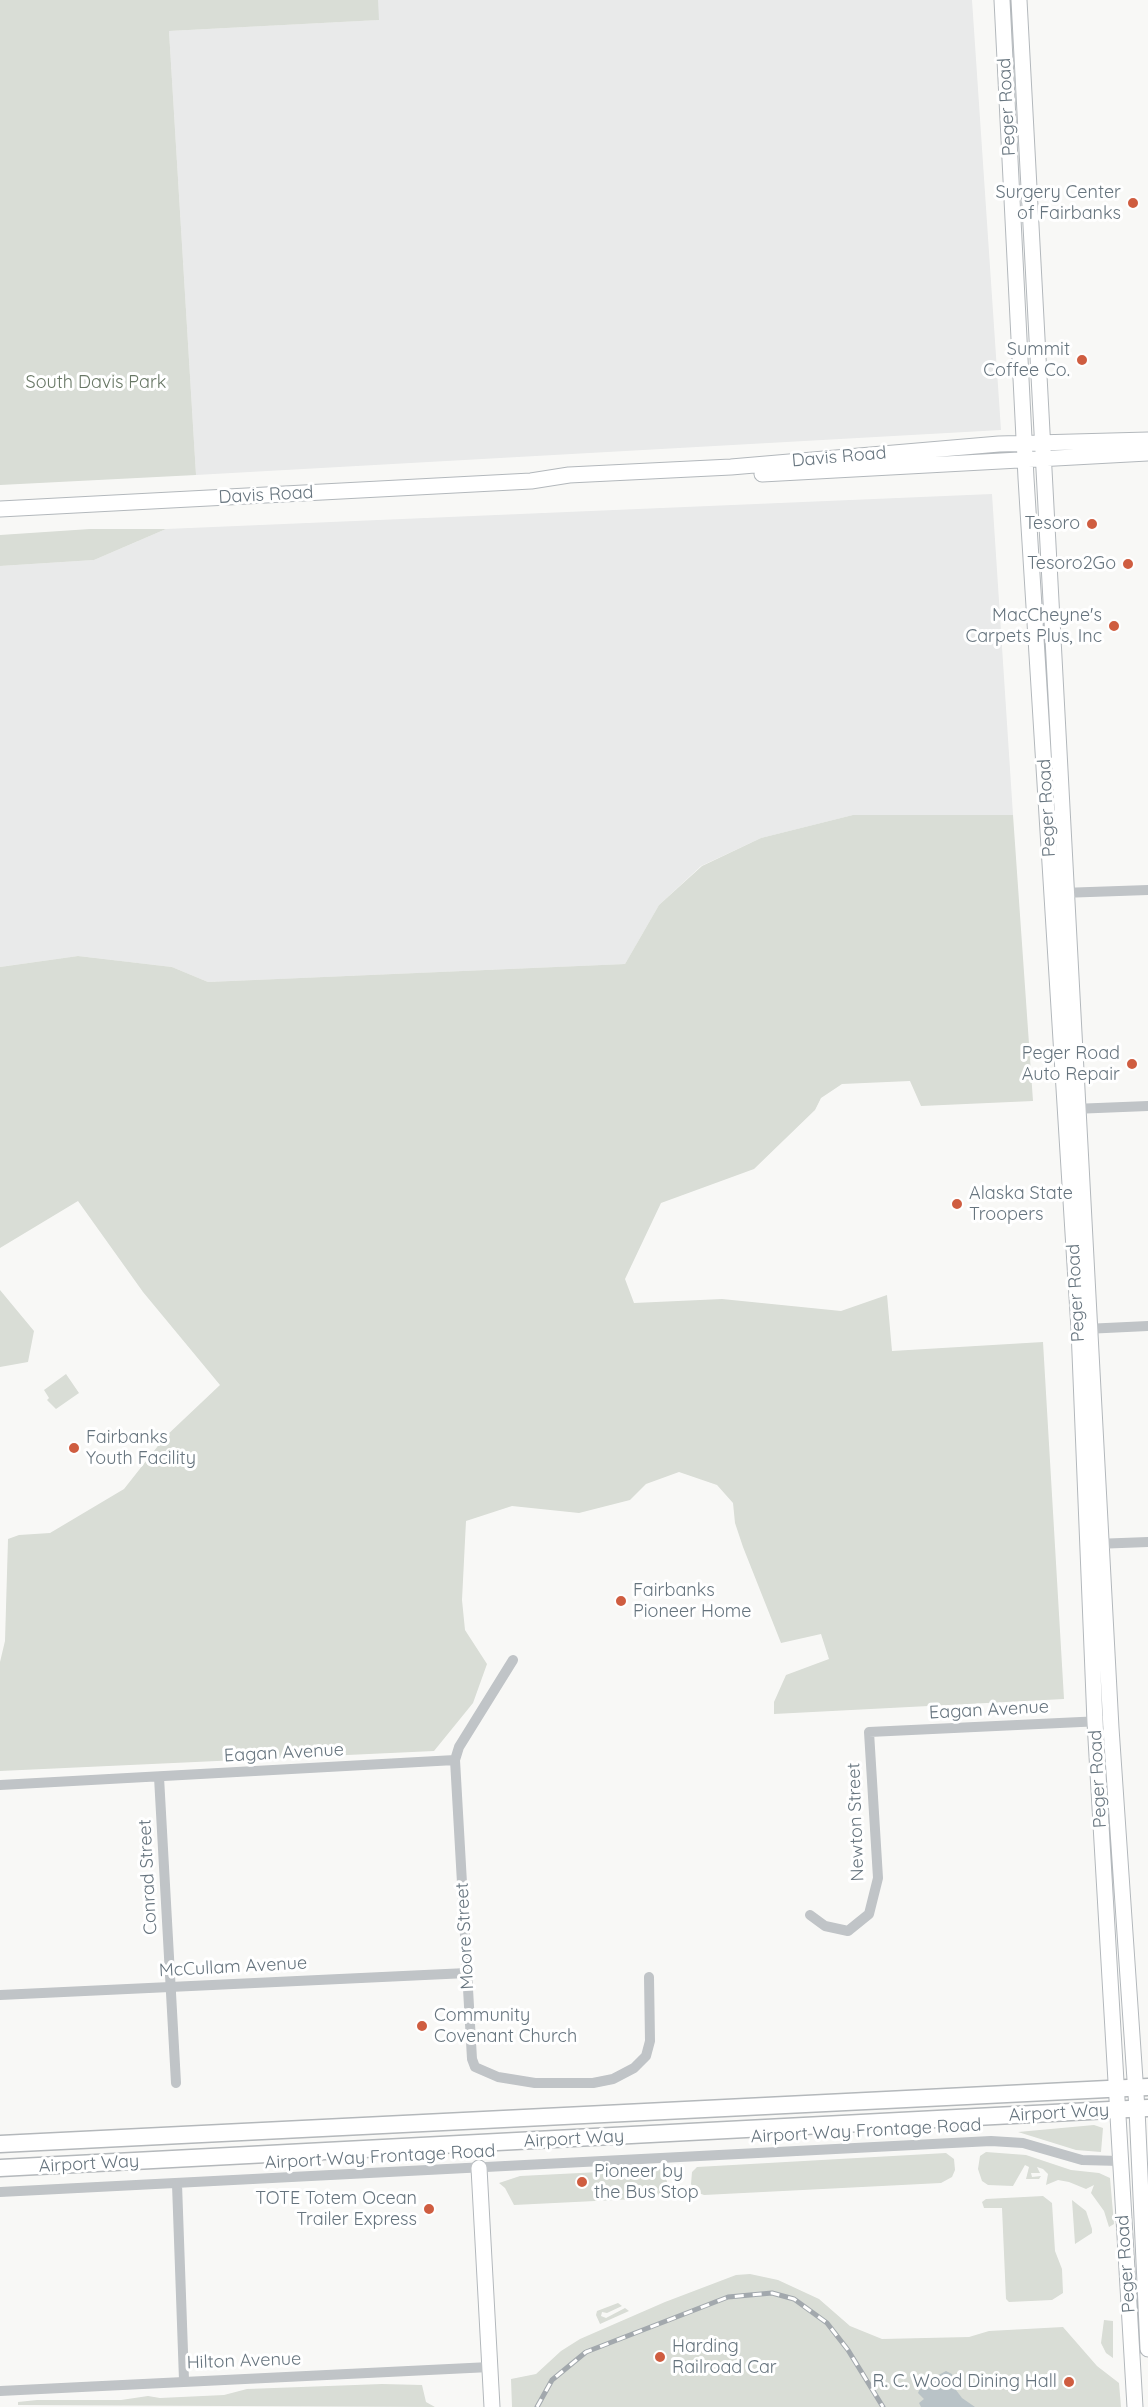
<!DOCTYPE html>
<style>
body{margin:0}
canvas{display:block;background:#f8f8f6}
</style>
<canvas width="1148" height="2407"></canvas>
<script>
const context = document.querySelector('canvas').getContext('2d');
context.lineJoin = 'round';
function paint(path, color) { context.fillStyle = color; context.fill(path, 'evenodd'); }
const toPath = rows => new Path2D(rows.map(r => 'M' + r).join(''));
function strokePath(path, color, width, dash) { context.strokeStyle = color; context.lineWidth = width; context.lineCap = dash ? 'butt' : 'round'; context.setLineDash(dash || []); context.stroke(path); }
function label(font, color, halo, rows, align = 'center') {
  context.font = font + ' Quicksand,sans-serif'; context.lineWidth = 6; context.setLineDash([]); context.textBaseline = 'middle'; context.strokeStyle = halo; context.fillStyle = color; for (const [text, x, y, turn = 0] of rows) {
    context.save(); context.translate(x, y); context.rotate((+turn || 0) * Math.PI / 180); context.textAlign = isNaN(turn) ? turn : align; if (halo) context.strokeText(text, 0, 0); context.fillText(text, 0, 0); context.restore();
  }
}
const built = toPath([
 [378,0,972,0,1001,430,196,475,169,31,378,20],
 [992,494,1013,815,853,815,761,838,701,866,659,905,625,964,208,982,172,967,78,956,0,967,0,566,94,560,166,529]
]);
const green = toPath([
 [0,0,378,0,379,20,169,31,196,475,0,485],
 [90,529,166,529,94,560,0,566,0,535],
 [853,815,1013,815,1033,1101,921,1106,910,1081,842,1084,821,1098,815,1110,754,1169,661,1203,625,1279,634,1303,722,1299,841,1311,887,1295,892,1351,1043,1342,1064,1699,774,1714,774,1702,786,1675,829,1659,821,1634,781,1643,743,1547,735,1523,733,1503,717,1485,679,1472,646,1484,630,1500,579,1513,512,1506,466,1521,462,1600,465,1630,487,1664,473,1703,434,1751,0,1771,0,1662,5,1641,8,1539,19,1535,50,1533,124,1489,165,1437,220,1385,143,1292,78,1201,0,1248,0,967,78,956,172,967,208,982,625,964,659,905,702,866,761,838],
 [0,1290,34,1331,28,1362,0,1367],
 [66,1374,79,1393,56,1409,47,1400,49,1398,44,1390],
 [1094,2125,1103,2128,1101,2152,1076,2150,1018,2132],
 [986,2152,1026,2155,1071,2170,1099,2173,1110,2178,1114,2224,1109,2227,1104,2211,1091,2193,1094,2185,1086,2189,1069,2182,1058,2180,1046,2185,1048,2174,1043,2169,1037,2167,1040,2173,1031,2173,1032,2177,1041,2176,1039,2179,1026,2179,1029,2167,1025,2165,1013,2186,988,2185,982,2181,978,2169,980,2156],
 [946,2153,954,2159,955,2170,952,2177,941,2183,704,2195,696,2192,691,2184,692,2172,697,2167],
 [660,2169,665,2174,668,2186,663,2194,656,2198,514,2205,505,2188,499,2183,520,2176],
 [1043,2196,1052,2203,1055,2251,1062,2269,1063,2293,1052,2300,1009,2302,1006,2299,1002,2208,984,2208,982,2202,986,2199],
 [1072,2200,1086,2211,1092,2229,1092,2233,1075,2244],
 [750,2274,778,2280,819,2299,850,2326,882,2339,969,2337,989,2331,1063,2327,1097,2366,1119,2383,1121,2407,512,2407,511,2379,536,2374,561,2351,580,2339,665,2302,736,2275],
 [618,2303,622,2306,607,2313,602,2312,601,2316,606,2318,625,2308,629,2311,600,2324,596,2315,597,2311],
 [1104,2320,1113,2321,1113,2358,1106,2353,1101,2343],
 [382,2384,422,2385,426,2402,435,2407,18,2405,18,2402,37,2400,121,2400,148,2396,160,2398,224,2395,247,2389]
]);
const water = toPath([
 [946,2371,952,2374,956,2390,962,2398,975,2407,921,2407,919,2403,924,2399,918,2393,922,2384]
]);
const street = toPath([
 [1061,893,1148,890],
 [1073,1109,1148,1106],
 [1085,1329,1148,1326],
 [1095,1544,1148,1542],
 [455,1760,472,2059,475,2067,498,2077,535,2083,593,2083,613,2079,634,2068,646,2056,650,2041,649,1977],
 [159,1777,176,2083],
 [0,1785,455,1760,459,1747,513,1660],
 [810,1915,825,1926,848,1931,869,1914,878,1878,869,1732,1102,1721],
 [0,1995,467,1973],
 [177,2184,184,2380],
 [0,2192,991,2141,1023,2143,1082,2160,1120,2161],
 [0,2391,490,2367]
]);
const secondary = toPath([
 [1002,0,1026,478,1079,1329,1095,1722,1135,2407],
 [1019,0,1111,1728,1137,2109,1148,2349],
 [762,474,1148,453],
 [0,509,531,481,569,475,731,467,999,444,1148,440],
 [479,2168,492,2407]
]);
const primary = toPath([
 [0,2144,1148,2087],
 [0,2168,1148,2108]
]);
const rail = toPath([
 [537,2407,552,2380,586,2352,728,2297,772,2293,794,2299,827,2323,848,2350,883,2407]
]);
const markers = [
 [1133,203,6,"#cf5d40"],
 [1082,360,6,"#cf5d40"],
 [1092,524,6,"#cf5d40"],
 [1128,564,6,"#cf5d40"],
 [1114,626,6,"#cf5d40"],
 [1132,1064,6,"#cf5d40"],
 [957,1204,6,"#cf5d40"],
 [74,1448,6,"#cf5d40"],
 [621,1601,6,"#cf5d40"],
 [422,2026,6,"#cf5d40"],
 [582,2182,6,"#cf5d40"],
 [429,2209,6,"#cf5d40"],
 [660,2357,6,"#cf5d40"],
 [1069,2382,6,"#cf5d40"]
];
const streetNames = [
 ["Peger Road",1007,107,-93],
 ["Davis Road",839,457,-5],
 ["Davis Road",266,495,-3],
 ["Peger Road",1047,808,-93],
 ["Peger Road",1076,1293,-93],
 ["Eagan Avenue",989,1710,-3],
 ["Eagan Avenue",284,1753,-3],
 ["Peger Road",1098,1779,-93],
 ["Newton Street",856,1822,-92],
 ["Conrad Street",148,1877,-93],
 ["Moore Street",465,1936,-93],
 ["McCullam Avenue",233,1967,-3],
 ["Airport Way",1059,2113,-3],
 ["Airport Way Frontage Road",866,2131,-3],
 ["Airport Way",574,2139,-3],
 ["Airport Way Frontage Road",380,2157,-3],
 ["Airport Way",89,2164,-3],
 ["Peger Road",1126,2264,-94],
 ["Hilton Avenue",244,2361,-2]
];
const poiNames = [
 ["Surgery Center",1121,193],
 ["of Fairbanks",1121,214],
 ["Summit",1070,350],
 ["Coffee Co.",1070,371],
 ["Tesoro",1080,524],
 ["Tesoro2Go",1116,564],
 ["MacCheyne's",1102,616],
 ["Carpets Plus, Inc",1102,637],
 ["Peger Road",1120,1054],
 ["Auto Repair",1120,1075],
 ["Alaska State",969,1194,"left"],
 ["Troopers",969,1215,"left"],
 ["Fairbanks",86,1438,"left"],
 ["Youth Facility",86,1459,"left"],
 ["Fairbanks",633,1591,"left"],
 ["Pioneer Home",633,1612,"left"],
 ["Community",434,2016,"left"],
 ["Covenant Church",434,2037,"left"],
 ["Pioneer by",594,2172,"left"],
 ["the Bus Stop",594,2193,"left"],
 ["TOTE Totem Ocean",417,2199],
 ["Trailer Express",417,2220],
 ["Harding",672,2347,"left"],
 ["Railroad Car",672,2368,"left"],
 ["R. C. Wood Dining Hall",1057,2382]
];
const parkNames = [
 ["South Davis Park",96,383]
];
paint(built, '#e9eaea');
paint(green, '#d9ddd6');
paint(water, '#b9c3c7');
strokePath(secondary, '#b3b8bc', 17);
strokePath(primary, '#b4b8bb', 19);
strokePath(street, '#c0c4c7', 10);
strokePath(secondary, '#fff', 15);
strokePath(primary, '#fff', 16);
strokePath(rail, '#a2a8ad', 5);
strokePath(rail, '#fff', 3, [9]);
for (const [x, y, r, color] of markers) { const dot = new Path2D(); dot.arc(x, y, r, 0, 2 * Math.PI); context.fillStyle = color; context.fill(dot); strokePath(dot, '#fff', 2); }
label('18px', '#66747e', '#fff', streetNames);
label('18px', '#66747e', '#fff', poiNames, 'right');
label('18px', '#687765', '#fff', parkNames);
</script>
